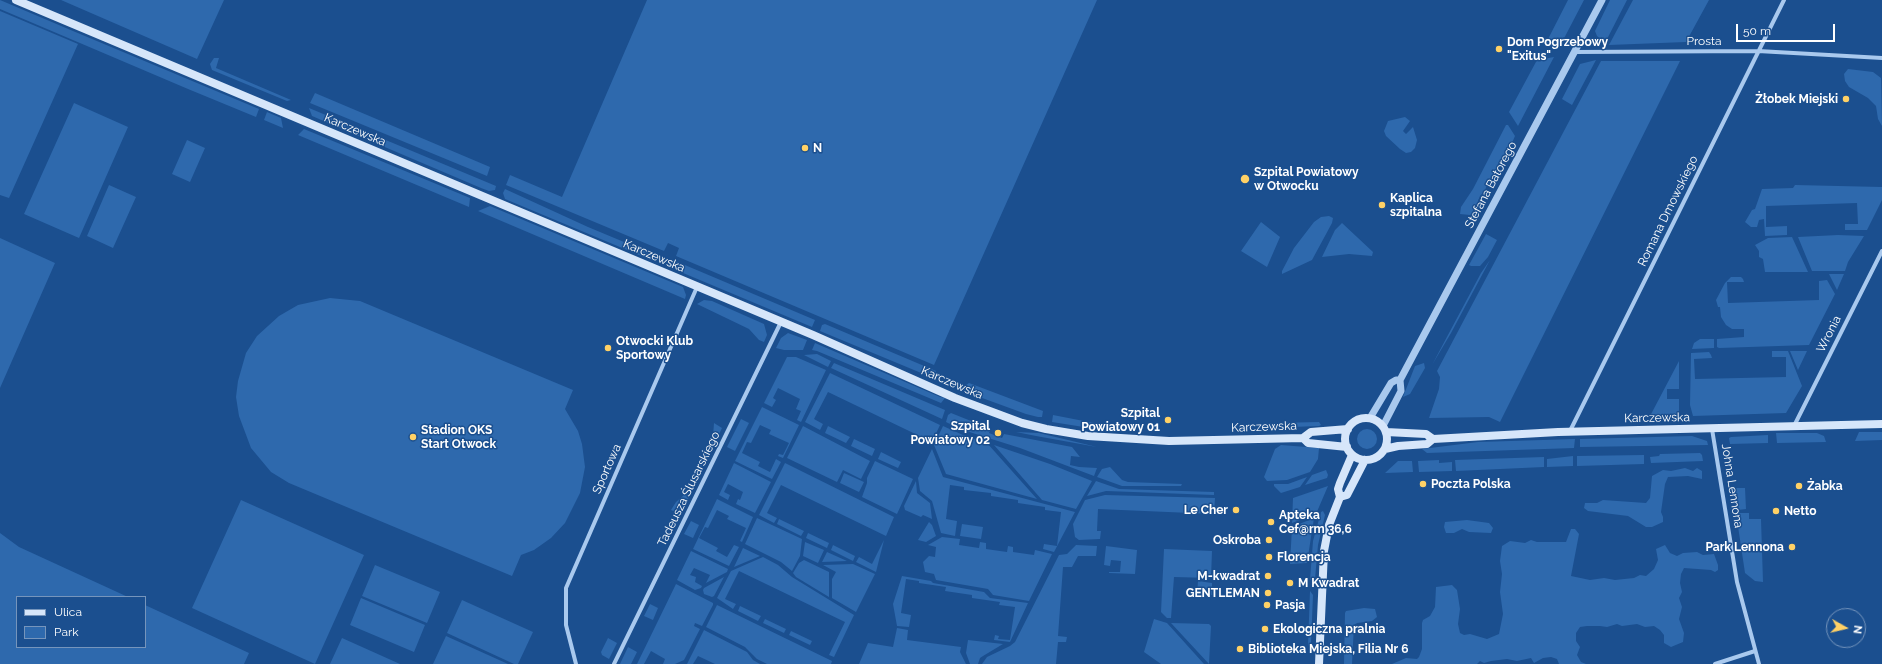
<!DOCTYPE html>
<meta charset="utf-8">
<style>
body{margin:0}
#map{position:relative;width:1882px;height:664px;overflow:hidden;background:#1b4f8f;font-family:Raleway,sans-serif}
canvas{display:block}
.legend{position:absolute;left:16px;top:596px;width:130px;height:52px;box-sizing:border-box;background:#1b4f8f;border:1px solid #7695bc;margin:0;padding:5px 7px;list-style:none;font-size:12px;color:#fff}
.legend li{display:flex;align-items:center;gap:8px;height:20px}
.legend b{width:20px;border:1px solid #7695bc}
.north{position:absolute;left:1826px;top:608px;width:40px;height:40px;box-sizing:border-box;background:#1b4f8f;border:1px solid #7695bc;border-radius:50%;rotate:98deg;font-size:11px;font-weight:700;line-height:16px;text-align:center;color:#fff}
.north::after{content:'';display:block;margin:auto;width:14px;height:18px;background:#ffd166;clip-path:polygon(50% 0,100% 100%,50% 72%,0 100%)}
.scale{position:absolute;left:1736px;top:24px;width:99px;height:18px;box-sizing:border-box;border:2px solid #fff;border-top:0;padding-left:5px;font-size:12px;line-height:14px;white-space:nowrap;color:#fff;-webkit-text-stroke:3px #1b4f8f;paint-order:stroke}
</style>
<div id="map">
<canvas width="1882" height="664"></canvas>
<ul class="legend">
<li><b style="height:5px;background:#d6e6fa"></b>Ulica</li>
<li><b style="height:11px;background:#2e69ad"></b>Park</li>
</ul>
<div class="north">N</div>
<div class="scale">50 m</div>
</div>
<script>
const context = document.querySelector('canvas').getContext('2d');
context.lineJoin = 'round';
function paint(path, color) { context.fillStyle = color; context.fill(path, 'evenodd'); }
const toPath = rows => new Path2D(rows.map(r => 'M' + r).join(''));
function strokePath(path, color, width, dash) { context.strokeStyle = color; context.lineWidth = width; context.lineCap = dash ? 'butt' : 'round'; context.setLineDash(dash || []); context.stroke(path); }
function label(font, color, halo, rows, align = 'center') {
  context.font = font + ' Raleway,sans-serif'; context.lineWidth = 3; context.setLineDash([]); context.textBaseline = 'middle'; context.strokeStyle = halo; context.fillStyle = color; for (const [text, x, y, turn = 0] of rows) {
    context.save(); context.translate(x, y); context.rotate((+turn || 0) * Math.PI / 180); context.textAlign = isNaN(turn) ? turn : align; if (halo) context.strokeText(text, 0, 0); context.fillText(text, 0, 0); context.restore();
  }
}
const green = toPath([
 [0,0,73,31,259,109,256,117,188,89,0,9],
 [61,0,224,0,197,59],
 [647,0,1097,0,934,365,676,256,679,248,668,243,664,251,506,185,510,175,562,197],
 [1568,0,1584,0,1559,48,1549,47,1546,43],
 [1610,0,1627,0,1605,43,1597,36,1595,31],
 [1633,0,1709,0,1686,42,1609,45],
 [0,11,78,44,9,198,0,195],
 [1554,57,1518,126,1509,112,1537,60],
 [214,58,219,58,216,68,291,100,287,101,212,70,210,64],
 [1596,60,1572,105,1562,99,1580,64],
 [1601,61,1680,61,1500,422,1489,417,1429,418,1439,389,1440,377,1437,371],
 [1848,69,1873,72,1881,78,1882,126,1878,119,1876,106,1868,98,1849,87,1845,81,1844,74],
 [315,93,490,167,487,176,310,103],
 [74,103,128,127,79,238,24,214],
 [309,108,496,186,495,190,489,191,481,188,312,116],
 [267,112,281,118,283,128,264,120],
 [1405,117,1410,121,1403,131,1406,134,1413,127,1417,140,1415,148,1411,152,1406,153,1400,149,1386,136,1384,131,1388,121],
 [1506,125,1508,125,1515,136,1512,143,1497,166,1495,173,1487,185,1485,190,1480,196,1474,211,1470,215,1460,214,1461,207,1473,189],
 [304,129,470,198,469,207,298,135],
 [187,140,205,148,190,182,172,174],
 [109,185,136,197,113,248,87,236],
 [1795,185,1882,187,1882,200,1867,230,1845,230,1845,224,1858,224,1857,203,1766,206,1766,227,1787,226,1787,235,1765,236,1764,219,1759,220,1757,227,1751,227,1745,222,1752,210,1755,209,1762,189,1793,188],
 [505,189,588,227,660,257,658,259,651,260,505,199,503,193],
 [490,206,683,287,686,295,685,299,478,211],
 [1329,216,1333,218,1332,223,1312,260,1282,274,1282,271,1294,248,1314,222,1321,217],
 [1261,222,1280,237,1267,267,1241,251],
 [1342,223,1373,252,1372,256,1349,254,1322,257,1335,230],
 [1486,234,1497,240,1488,257,1480,266,1471,266,1469,265],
 [1838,235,1864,236,1848,262,1845,271,1812,271,1798,237],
 [1792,237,1808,272,1765,272,1763,259,1759,257,1759,251,1755,245,1768,238],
 [0,238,55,263,0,388],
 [673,260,815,320,812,327,676,270,674,267],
 [1490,260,1451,333,1432,365,1481,273],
 [1829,274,1844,274,1837,290],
 [1731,277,1741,277,1743,279,1744,282,1727,282,1728,303,1819,300,1819,281,1827,280,1835,294,1809,345,1719,348,1717,347,1717,339,1744,337,1744,329,1732,329,1726,325,1721,317,1720,307,1718,307,1716,300,1725,283],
 [330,298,360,301,573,390,565,409,578,431,582,444,585,467,580,493,565,523,551,538,534,550,521,555,512,576,289,483,271,472,251,448,239,416,236,397,238,381,246,353,257,336,279,316,298,305],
 [704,300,712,301,764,324,767,335,764,342,759,340,749,329,697,304],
 [825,324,936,371,934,376,926,375,820,331,822,325],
 [788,333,807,340,803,350,784,350,776,348,781,338],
 [1700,339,1714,339,1714,348,1692,349,1694,343],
 [815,343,940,397,945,398,941,403,817,351,812,350],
 [1772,351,1788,351,1802,386,1786,413,1693,416,1690,405,1691,353,1709,352,1711,355,1712,358,1694,359,1695,379,1786,377,1786,357,1772,357],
 [1790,351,1807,351,1798,370],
 [817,354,831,361,828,367,804,355],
 [787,357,796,357,826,370,801,422,797,420,801,411,796,409,800,399,778,388,773,398,776,400,772,407,764,403],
 [1679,361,1679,389,1667,389,1667,399,1679,399,1679,416,1649,418],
 [834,363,945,410,942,419,831,368],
 [1424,363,1425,368,1410,394,1403,397,1415,366],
 [830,373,940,425,932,442,828,392,814,419,823,424,820,430,805,422],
 [969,383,1043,411,1042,417,1038,417,1026,414,963,391,966,385],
 [762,407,799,425,783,458,778,456,779,454,783,455,789,443,769,434,771,430,760,425,751,443,747,442,742,453,760,462,758,466,770,472,776,459,781,462,772,479,735,461],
 [951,413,991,429,989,433,1002,438,1004,434,1072,447,1080,457,1071,456,1070,465,1079,467,1097,468,1094,476,1020,448,960,429,946,422,948,415],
 [1053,415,1094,423,1114,424,1115,432,1052,422],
 [741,419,749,423,735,451,727,447],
 [1319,422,1321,425,1319,426,1291,427,1279,425,1277,423],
 [714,423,722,428,700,473,694,477,713,436],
 [803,426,870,461,861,479,843,470,837,482,787,458],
 [828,426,850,437,846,443,825,433],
 [943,426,963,435,987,443,1037,499,946,474,934,445],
 '1357 439a10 10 0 1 1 20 0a10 10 0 1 1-20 0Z',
 [1016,432,1039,433,1097,447,1036,436],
 [1859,432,1882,432,1882,440,1855,441],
 [1776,433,1817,433,1824,436,1826,442,1777,443],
 [1768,435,1768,443,1730,444,1729,438,1731,437],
 [1692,436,1707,441,1708,445,1580,447,1580,439],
 [854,439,875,449,872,456,851,446],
 [1575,439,1574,448,1427,453,1422,449,1478,442],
 [994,445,1050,464,1092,481,1076,509,1042,500],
 [1281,445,1319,448,1318,459,1310,472,1287,480,1267,481,1264,477,1275,449],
 [932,449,943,477,1075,512,1054,552,1043,549,1044,544,1057,546,1061,512,1045,510,1045,507,1018,503,1018,500,991,496,991,493,964,490,964,487,950,485,946,519,957,521,955,536,941,533,932,501,920,491,918,478],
 [881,452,901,462,898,468,878,459],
 [1700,453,1702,455,1703,461,1651,463,1650,457,1659,456,1660,454],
 [1644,455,1644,464,1577,466,1577,456],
 [1573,456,1573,466,1547,467,1547,459],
 [1544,457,1544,467,1456,471,1455,460],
 [1439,460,1439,463,1452,462,1452,471,1419,472,1418,461],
 [875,461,913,479,897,514,862,497,867,483,867,478],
 [1398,461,1412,461,1413,472,1385,473],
 [734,463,771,482,755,513,736,504,738,499,740,500,743,492,728,484,724,492,730,495,728,500,719,495],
 [785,463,894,517,886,536,781,485,767,513,777,518,774,523,759,515],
 [1110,467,1122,480,1128,482,1182,484,1181,486,1122,486,1097,477,1102,469],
 [1685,468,1693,471,1697,468,1702,471,1702,479,1688,476,1668,477,1665,484,1661,512,1663,517,1663,522,1652,527,1646,527,1628,516,1588,511,1584,508,1585,503,1597,503,1603,500,1646,503,1650,498,1652,476,1663,470,1671,471],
 [1326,470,1328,475,1327,478,1305,485,1312,475],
 [844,473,864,482,859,492,840,483],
 [1307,477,1300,487,1281,493,1274,486,1274,484,1288,484],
 [916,481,917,493,930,503,932,519,923,515,921,517,905,510,904,506],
 [1096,481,1119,489,1214,492,1214,495,1106,491,1087,496],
 [1328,486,1316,514,1292,523,1293,498],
 [1735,488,1745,488,1746,509,1738,510],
 [686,491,689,497,680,514,671,510,676,502,683,496],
 [1105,495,1215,498,1214,514,1098,509,1097,531,1101,531,1100,539,1079,540,1075,537,1073,524,1085,500],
 [717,499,753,517,742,542,740,541,746,528,727,519,729,516,717,510,708,528,705,527,699,538,718,548,716,551,727,557,734,545,739,547,729,566,693,549],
 [241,500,364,555,315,664,192,608],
 [1323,511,1325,515,1318,545,1315,579,1310,580,1313,541,1321,512],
 [1736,513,1749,513,1749,519,1761,519,1763,582,1755,581,1745,573],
 [757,518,802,539,800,556,792,571,781,562,745,544],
 [1314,518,1307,563,1290,564,1292,527],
 [779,519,804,531,801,536,777,524],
 [1467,520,1489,523,1493,528,1491,533,1469,532,1462,529,1454,533,1446,533,1444,527,1445,522],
 [691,521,699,525,693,538,684,534],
 [929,522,932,525,936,536,926,542,918,540],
 [962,524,983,527,981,539,960,536],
 [1571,529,1575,529,1579,534,1571,576,1590,580,1604,578,1615,580,1634,578,1640,575,1646,576,1654,569,1658,560,1656,549,1665,545,1670,553,1677,556,1683,553,1697,552,1703,555,1714,554,1718,565,1718,570,1715,572,1711,570,1684,568,1681,574,1680,583,1682,592,1679,598,1682,607,1679,619,1684,633,1683,642,1671,647,1664,643,1664,635,1660,630,1654,626,1645,627,1637,624,1622,626,1617,624,1607,627,1600,626,1587,626,1580,627,1576,633,1576,641,1580,647,1577,655,1581,662,1586,664,1559,664,1557,659,1551,657,1543,658,1534,663,1531,658,1517,661,1507,659,1491,661,1484,663,1480,661,1477,664,1392,664,1406,658,1417,659,1419,657,1422,649,1422,623,1423,620,1430,616,1435,607,1436,587,1452,585,1457,590,1460,609,1458,624,1460,633,1464,635,1470,634,1487,639,1499,634,1503,614,1500,592,1502,574,1500,561,1502,546,1510,541,1525,543,1531,540,1537,542,1566,542],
 [0,533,19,547,128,597,17,597,17,647,145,647,145,605,249,653,244,664,0,664],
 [808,533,829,543,827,548,806,538],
 [942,537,960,539,959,545,979,548,980,542,986,543,986,549,1007,552,1008,546,1013,547,1013,552,1034,555,1035,550,1052,554,1029,601,993,595,988,589,936,580,934,574,925,572,923,562,929,556,935,557,936,547,928,545],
 [884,540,876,572,856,562,859,557,872,564],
 [805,542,824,550,818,563,803,556],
 [833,545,855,556,853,561,831,550],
 [1076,545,1097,546,1096,556,1078,556,1072,567,1063,567,1058,636,1067,637,1066,642,1058,642,1056,664,982,664,987,657,1010,646,1015,642,1059,555,1067,554],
 [1106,546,1137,550,1135,574,1109,573,1109,572,1120,572,1121,561,1111,560,1110,566,1104,565],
 [743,548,760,556,734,567],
 [1164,549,1212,551,1211,578,1174,577,1171,618,1167,618,1161,612],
 [691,551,728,569,727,572,706,583,710,575,694,568,690,575,696,577,695,582,702,586,701,588,695,590,677,580],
 [827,552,847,561,822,562],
 [763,557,778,565,792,577,854,615,834,657,829,655,845,622,739,571,725,599,736,604,733,609,717,598,731,571],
 [804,560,829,572,829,597,796,577,793,573,799,563],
 [853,564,875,574,856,612,832,598,832,579,836,572,823,565],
 [375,565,440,592,427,623,362,596],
 [902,576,931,581,933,583,984,592,990,598,1028,603,1010,642,994,640,995,635,999,636,998,639,1010,640,1015,607,999,605,1000,602,972,598,972,595,945,591,946,587,919,583,919,581,906,579,901,613,911,615,909,627,897,626,893,604],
 [724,577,714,596,712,597,704,594,703,590,704,588],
 [1198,581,1212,583,1212,595,1197,594],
 [676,584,713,603,713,605,702,626,695,623,694,626,700,629,684,660,675,664,663,664,665,659,651,651,644,664,637,664],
 [1310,591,1313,595,1311,643,1308,646],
 [361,598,425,625,414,652,350,625],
 [462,600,533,632,518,664,514,664,447,633],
 [650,604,658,608,653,620,644,616],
 [717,605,832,661,831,664,767,664,757,659,745,647,706,627],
 [740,606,761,616,758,621,738,611],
 [1364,608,1375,609,1377,617,1372,621,1357,623,1354,625,1352,664,1344,664,1345,613,1346,611],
 [765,619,786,629,784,633,763,623],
 [1154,619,1167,623,1204,664,1161,664,1144,652],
 [1171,623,1209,624,1211,626,1209,664],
 [897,628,908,630,907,640,961,647,960,652,966,664,859,664,868,643,893,647],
 [704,630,747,652,753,660,760,664,715,664,698,656,693,664,687,664],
 [791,631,812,641,810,645,789,635],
 [446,636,508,664,433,664],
 [342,638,400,664,330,664],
 [608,638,617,643,609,659,602,655,601,652],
 [968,640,1003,644,983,656,980,658,978,664,970,664,966,653],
 [628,647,637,652,631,664,620,664]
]);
const minor = toPath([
 [1575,52,1758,51,1882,58],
 [1794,426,1882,251],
 [1712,429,1737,582,1759,664],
 [1570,431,1784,0],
 [576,664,566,625,566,588,697,287],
 [614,664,781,322],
 [1715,664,1755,651]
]);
const tertiary = toPath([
 [1370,418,1391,383,1396,380,1400,380],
 [1383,426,1401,391,1400,380,1602,0]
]);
const secondary = toPath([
 [16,0,813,335,955,398,1022,423,1046,429,1088,436,1169,441,1303,438,1311,432,1348,429],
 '1345 439a21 21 0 1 1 42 0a21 21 0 1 1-42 0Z',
 [1386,432,1426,434,1433,439],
 [1303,438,1308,443,1347,447],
 [1385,449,1398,446,1427,444,1433,439,1558,432,1882,424],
 [1340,497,1347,495,1365,460],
 [1319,664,1324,551,1329,525,1340,497,1338,489,1340,483,1352,455]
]);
const markers = [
 [1499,49,4,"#ffd166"],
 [1846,99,4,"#ffd166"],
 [805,148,4,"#ffd166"],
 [1245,179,5,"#ffd166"],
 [1382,205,4,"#ffd166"],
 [608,348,4,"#ffd166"],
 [1168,420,4,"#ffd166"],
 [998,433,4,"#ffd166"],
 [413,437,4,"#ffd166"],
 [1423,484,4,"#ffd166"],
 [1799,486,4,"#ffd166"],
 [1236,510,4,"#ffd166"],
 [1776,511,4,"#ffd166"],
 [1271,522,4,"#ffd166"],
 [1269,540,4,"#ffd166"],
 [1792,547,4,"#ffd166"],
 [1269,557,4,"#ffd166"],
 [1268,576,4,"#ffd166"],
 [1290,583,4,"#ffd166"],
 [1268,593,4,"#ffd166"],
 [1267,605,4,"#ffd166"],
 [1265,629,4,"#ffd166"],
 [1240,649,4,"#ffd166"]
];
const streetNames = [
 ["Prosta",1704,41],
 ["Karczewska",355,130,23],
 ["Stefana Batorego",1491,185,-62],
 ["Romana Dmowskiego",1668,211,-64],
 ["Karczewska",654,256,23],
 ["Wronia",1829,334,-63],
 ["Karczewska",952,383,23],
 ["Karczewska",1657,418,-1],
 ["Karczewska",1264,427,-2],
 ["Sportowa",607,469,-66],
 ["Johna Lennona",1732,486,81],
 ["Tadeusza Ślusarskiego",689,489,-64]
];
const poiNames = [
 ["Dom Pogrzebowy",1507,42],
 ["\"Exitus\"",1507,56],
 ["Żłobek Miejski",1838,99,"right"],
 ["N",813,148],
 ["Szpital Powiatowy",1254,172],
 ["w Otwocku",1254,186],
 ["Kaplica",1390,198],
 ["szpitalna",1390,212],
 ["Otwocki Klub",616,341],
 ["Sportowy",616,355],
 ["Szpital",1160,413,"right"],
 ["Powiatowy 01",1160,427,"right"],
 ["Szpital",990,426,"right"],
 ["Powiatowy 02",990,440,"right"],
 ["Stadion OKS",421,430],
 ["Start Otwock",421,444],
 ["Poczta Polska",1431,484],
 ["Żabka",1807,486],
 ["Le Cher",1228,510,"right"],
 ["Netto",1784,511],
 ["Apteka",1279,515],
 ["Cef@rm 36,6",1279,529],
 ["Oskroba",1261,540,"right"],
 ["Park Lennona",1784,547,"right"],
 ["Florencja",1277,557],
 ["M-kwadrat",1260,576,"right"],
 ["M Kwadrat",1298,583],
 ["GENTLEMAN",1260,593,"right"],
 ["Pasja",1275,605],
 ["Ekologiczna pralnia",1273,629],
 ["Biblioteka Miejska, Filia Nr 6",1248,649]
];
paint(green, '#2e69ad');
strokePath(minor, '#a9c9ee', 4);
strokePath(tertiary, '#a9c9ee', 7);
strokePath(secondary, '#d6e6fa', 8);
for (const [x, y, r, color] of markers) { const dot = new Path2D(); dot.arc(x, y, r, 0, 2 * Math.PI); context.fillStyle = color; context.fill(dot); strokePath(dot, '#1b4f8f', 1.5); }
label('12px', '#fff', '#1b4f8f', streetNames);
label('bold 12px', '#fff', '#1b4f8f', poiNames, 'left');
</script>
